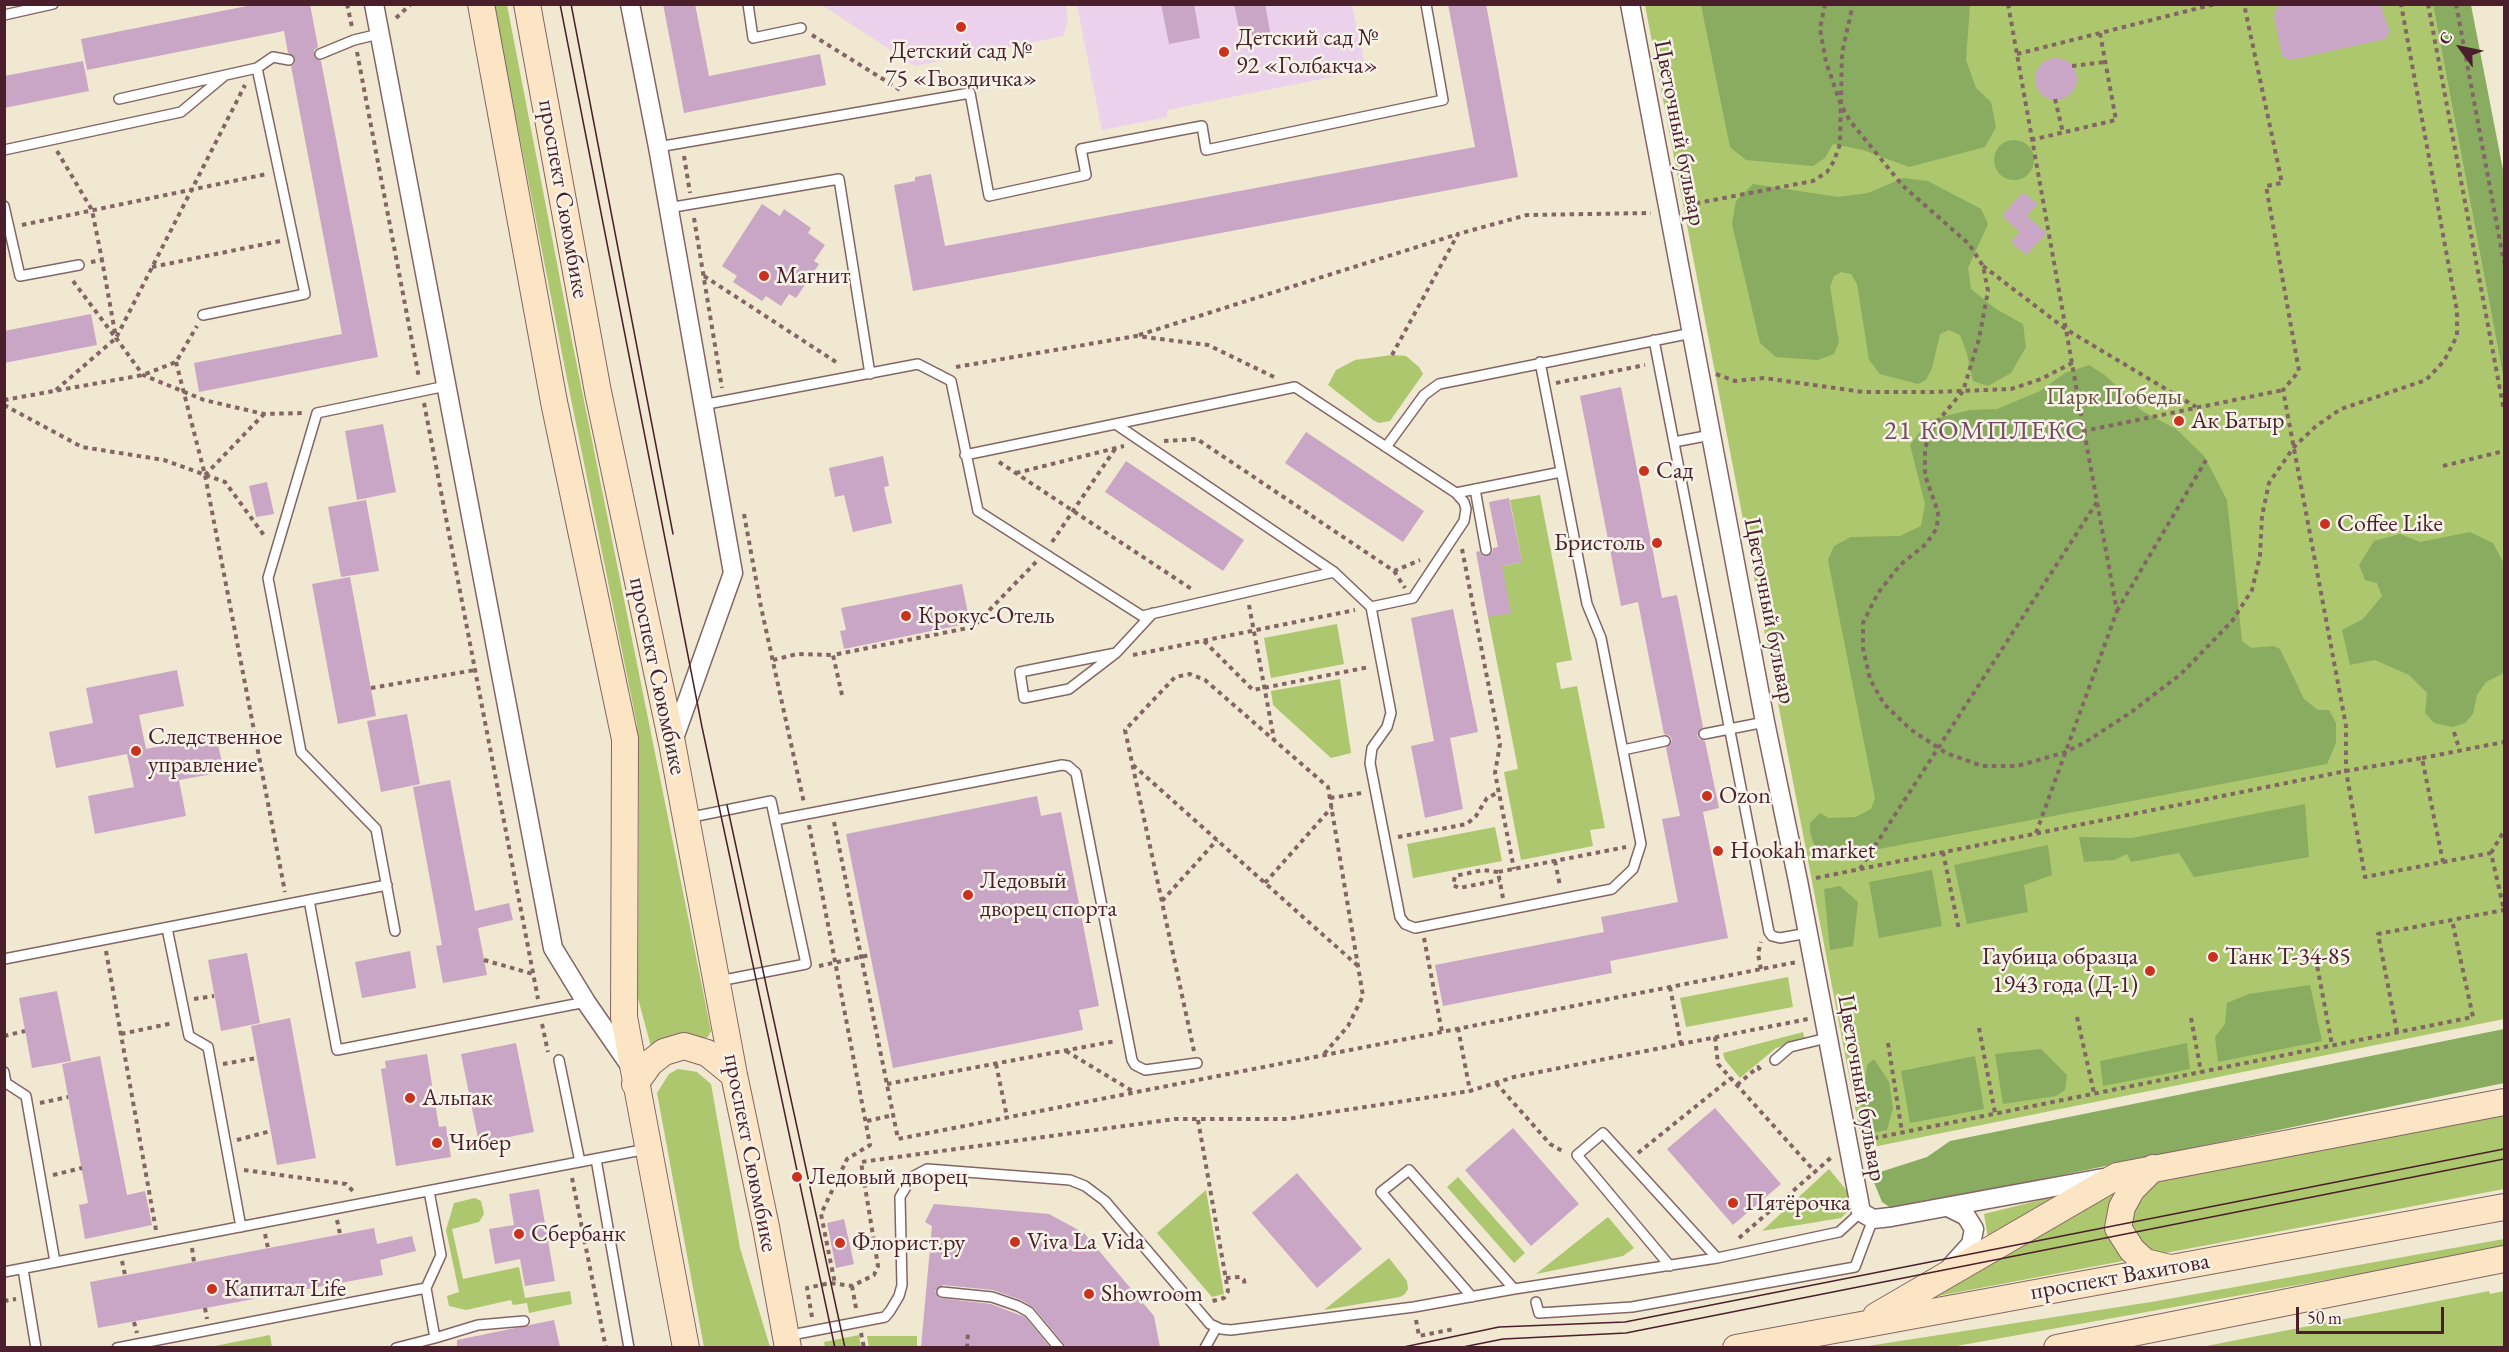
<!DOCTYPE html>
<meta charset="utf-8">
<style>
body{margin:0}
#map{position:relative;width:2509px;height:1352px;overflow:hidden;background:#f0e8d0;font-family:"EB Garamond",serif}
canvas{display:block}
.frame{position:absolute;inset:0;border:6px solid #4a1f2b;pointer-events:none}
.north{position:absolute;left:2431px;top:18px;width:60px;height:60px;-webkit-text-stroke:4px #f7f3e8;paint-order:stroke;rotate:303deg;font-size:16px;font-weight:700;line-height:24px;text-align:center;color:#4a1f2b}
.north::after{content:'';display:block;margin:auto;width:21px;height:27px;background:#4a1f2b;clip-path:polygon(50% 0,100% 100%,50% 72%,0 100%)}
.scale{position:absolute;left:2296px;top:1307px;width:148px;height:27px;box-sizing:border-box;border:3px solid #4a1f2b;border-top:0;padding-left:8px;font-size:18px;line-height:21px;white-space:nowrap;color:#4a1f2b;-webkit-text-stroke:4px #f7f3e8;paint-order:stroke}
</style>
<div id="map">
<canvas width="2509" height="1352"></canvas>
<div class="frame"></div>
<div class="north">С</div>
<div class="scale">50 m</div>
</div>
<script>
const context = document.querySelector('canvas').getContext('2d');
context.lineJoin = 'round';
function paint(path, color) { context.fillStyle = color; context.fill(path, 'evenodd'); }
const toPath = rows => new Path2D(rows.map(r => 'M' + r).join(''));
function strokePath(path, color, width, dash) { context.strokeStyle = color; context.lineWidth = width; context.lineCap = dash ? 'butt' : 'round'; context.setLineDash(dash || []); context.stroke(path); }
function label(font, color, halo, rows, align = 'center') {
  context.font = font + ' "EB Garamond",serif'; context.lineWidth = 5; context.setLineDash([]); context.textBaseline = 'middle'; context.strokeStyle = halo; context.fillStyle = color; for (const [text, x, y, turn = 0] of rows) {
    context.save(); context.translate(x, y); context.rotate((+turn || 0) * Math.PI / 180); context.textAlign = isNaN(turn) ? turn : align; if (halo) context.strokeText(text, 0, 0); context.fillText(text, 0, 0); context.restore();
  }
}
const built = toPath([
 [822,5,1066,5,1068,18,1064,36,915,66],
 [1077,5,1352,5,1366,70,1167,110,1167,117,1102,130]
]);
const green = toPath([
 [494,5,507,5,573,346,711,1031,708,1037,698,1040,651,1047,638,998,639,801,637,725,568,384],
 [1645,5,2433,5,2504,381,2504,1019,1863,1149],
 [1392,355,1406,356,1419,367,1423,374,1390,421,1379,423,1373,420,1328,385,1336,370,1355,360],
 [1540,495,1572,660,1556,663,1561,689,1577,686,1605,828,1590,830,1593,846,1521,860,1504,772,1518,769,1488,617,1502,566,1522,562,1510,500],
 [1337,624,1344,664,1271,678,1264,638],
 [1340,679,1351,753,1331,758,1273,705,1271,691],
 [1495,827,1502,861,1413,878,1407,844],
 [1788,977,1793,1007,1686,1027,1680,998],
 [1803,1032,1805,1040,1776,1048,1740,1078,1725,1060,1723,1053],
 [678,1069,697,1072,711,1084,740,1248,770,1347,704,1347,657,1093,669,1074],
 [2504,1114,2504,1189,1927,1298,2125,1187],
 [1829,1169,1848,1192,1851,1208,1841,1218,1762,1231],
 [1458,1177,1525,1253,1514,1263,1447,1187],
 [1206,1190,1224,1294,1212,1297,1157,1233],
 [2065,1194,1988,1238,1984,1214],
 [475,1198,481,1201,484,1214,479,1222,452,1229,463,1279,519,1267,525,1298,570,1291,572,1304,529,1313,527,1303,513,1305,511,1300,466,1310,449,1306,447,1296,459,1292,446,1230,454,1203],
 [1608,1217,1634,1248,1623,1256,1536,1274],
 [2504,1239,2504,1248,1951,1347,1855,1348,2151,1302],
 [1389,1258,1407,1281,1408,1289,1405,1294,1400,1297,1324,1310],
 [2489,1291,2490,1294,2504,1291,2504,1347,2201,1347],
 [270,1335,272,1347,210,1347],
 [859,1335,861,1347,825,1347,824,1342],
 [867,1336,917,1336,917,1347,869,1347]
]);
const forest = toPath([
 [1701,5,1970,5,1966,60,1976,88,1991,102,1996,127,1985,147,1909,167,1863,150,1833,144,1825,158,1813,166,1746,160,1730,147],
 [2433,5,2471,5,2504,175,2504,381],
 '1994 160a20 20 0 1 1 40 0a20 20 0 1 1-40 0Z',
 [1903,178,1928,181,1981,209,1988,224,1968,268,1971,289,1996,309,2023,324,2026,347,2011,373,1988,386,1973,381,1967,354,1960,335,1949,330,1940,334,1932,368,1926,380,1918,384,1880,374,1869,360,1857,284,1851,274,1841,272,1834,276,1830,287,1839,342,1834,354,1818,360,1776,357,1760,343,1732,224,1736,201,1753,184,1838,197,1868,193],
 [2089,365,2106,376,2142,411,2176,429,2204,456,2227,500,2242,641,2251,648,2273,646,2280,649,2304,699,2318,710,2329,710,2336,723,2336,743,2327,764,1826,859,1817,854,1810,832,1810,823,1820,813,1829,818,1856,817,1871,809,1875,798,1828,560,1834,546,1851,537,1900,536,1921,526,1925,504,1910,445,1929,420,1970,410,1997,409,2040,391,2065,373],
 [2470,532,2493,543,2503,562,2504,673,2486,682,2477,695,2473,714,2465,723,2453,727,2434,723,2425,713,2427,693,2409,675,2375,660,2350,665,2342,630,2363,619,2382,596,2377,583,2365,580,2359,565,2374,541,2400,534,2420,542],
 [2305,804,2309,857,2194,877,2179,853,2131,862,2127,854,2114,860,2084,862,2079,837,2132,838],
 [2048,845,2052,875,2024,885,2028,912,1967,924,1954,865],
 [1932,870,1942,926,1879,938,1869,882],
 [1840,886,1858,902,1853,946,1830,950,1824,889],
 [2310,985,2322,1041,2218,1062,2215,1037,2225,1024,2227,1003,2249,994],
 [2504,1029,2504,1083,1894,1210,1882,1202,1871,1175,1927,1157,1950,1141],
 [2187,1043,2190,1069,2103,1086,2100,1061],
 [2041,1049,2067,1075,2065,1090,2056,1096,2003,1104,1995,1054],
 [1975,1056,1984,1109,1910,1123,1901,1071],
 [1874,1059,1889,1082,1893,1108,1887,1130,1867,1134,1862,1106,1867,1065]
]);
const building = toPath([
 [257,4,310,4,318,47,314,50,314,56,321,61,378,357,199,392,194,363,342,334,291,66,294,64,295,58,288,53,284,31,87,70,81,39],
 [663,4,695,4,709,76,820,54,826,85,684,113],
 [1161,4,1194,4,1200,38,1169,44],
 [1234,4,1265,4,1271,37,1242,43],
 [1448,4,1486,4,1518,177,913,291,894,185,915,181,915,177,931,174,945,246,1475,147],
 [2290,4,2380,4,2390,32,2385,39,2290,60,2282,56,2274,16,2277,7],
 '2035 79a21 21 0 1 1 42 0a21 21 0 1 1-42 0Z',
 [83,61,89,91,4,108,4,76],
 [2023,192,2038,204,2027,216,2047,233,2026,255,2011,242,2020,232,2002,216],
 [762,204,780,216,784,209,811,228,808,233,825,245,814,261,819,264,796,298,789,294,781,306,766,296,762,301,733,282,737,276,722,266],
 [91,314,97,345,4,363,4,331],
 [1621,387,1662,598,1677,595,1703,727,1697,735,1699,739,1705,741,1719,808,1703,812,1728,938,1610,961,1612,973,1443,1006,1435,965,1604,932,1601,917,1678,902,1662,819,1680,816,1666,748,1672,740,1670,736,1664,734,1638,602,1621,606,1580,396],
 [383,424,396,492,357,500,345,431],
 [1306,432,1424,511,1403,542,1285,463],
 [883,456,889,486,884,487,892,523,853,532,844,495,835,497,829,468],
 [1126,461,1244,540,1223,571,1105,492],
 [267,482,274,514,256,517,249,486],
 [1509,498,1522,562,1502,566,1511,613,1488,617,1476,552,1479,551,1483,556,1488,556,1492,553,1493,548,1498,547,1489,502],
 [366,500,379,571,341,577,328,507],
 [350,577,376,716,338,724,312,584],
 [962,584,970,623,844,649,840,631,846,630,841,608],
 [1453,609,1478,732,1450,738,1463,809,1425,818,1411,746,1434,741,1411,618],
 [177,670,184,706,139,715,146,749,216,735,224,772,179,780,186,816,95,834,88,796,134,787,127,754,56,768,49,732,93,723,86,688],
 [407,714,420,784,381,792,367,721],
 [450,780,475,911,509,903,513,920,478,928,487,975,443,983,436,946,442,945,413,787],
 [1037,796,1041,816,1061,812,1099,1006,1079,1010,1083,1030,893,1068,846,834],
 [410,951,416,988,362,998,355,962],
 [247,953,260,1023,221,1031,208,960],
 [57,991,71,1061,32,1068,19,998],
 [290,1018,316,1158,277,1165,251,1026],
 [516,1043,534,1132,479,1143,461,1054],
 [427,1054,439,1127,446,1126,451,1157,396,1166,381,1069,386,1068,385,1061],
 [100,1056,127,1195,145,1191,152,1225,85,1239,79,1205,88,1203,62,1064],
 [1715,1108,1781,1184,1733,1225,1667,1149],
 [1513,1128,1579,1204,1531,1246,1465,1170],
 [1297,1173,1362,1249,1317,1288,1252,1213],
 [539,1189,555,1281,525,1286,520,1259,495,1264,489,1229,514,1225,509,1194],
 [934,1204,1049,1214,1084,1233,1154,1316,1160,1347,1066,1347,1034,1308,1021,1300,993,1290,943,1285,935,1291,939,1298,991,1304,1025,1317,1050,1347,921,1347,932,1226,925,1222],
 [844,1219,854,1264,836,1268,827,1223],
 [374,1228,377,1244,412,1236,416,1251,380,1260,383,1275,98,1328,90,1282],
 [554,1320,560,1347,457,1347,457,1340]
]);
const path = toPath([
 [347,4,352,27],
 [1825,4,1820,29,1826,62,1841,105,1850,121,1903,186,1969,244,1983,266,1988,291,1979,339,1963,391,1933,427,1925,448,1925,475,1938,512,1937,528,1926,544,1900,565,1878,593,1863,623,1863,648,1870,679,1884,704,1910,729,1946,753,1982,766,2017,766,2063,753,2084,743,2130,713,2181,674,2232,621,2252,590,2260,556,2262,516,2269,483,2294,447,2316,426,2341,409,2426,380,2444,361,2457,336,2457,311,2401,4],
 [2008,4,2084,431,2283,390],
 [2428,4,2504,411],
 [2456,4,2504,263],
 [396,18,411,4],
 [812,35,902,91],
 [357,52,419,378],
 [2017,54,2215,4],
 [2072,66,2105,62],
 [2055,99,2063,133],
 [2031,140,2116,120,2100,33],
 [57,151,92,210,102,260],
 [684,156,690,193],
 [1687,205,1813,181,1827,172,1834,161,1840,144,1842,53,1853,4],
 [694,218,722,388],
 [22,225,267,174],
 [91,262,102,260,116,338,143,375,204,400,264,414,304,413],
 [1983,266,2067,330,2196,407],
 [152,267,280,241],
 [704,276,839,364],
 [73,281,115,337],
 [1139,335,1458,234],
 [1392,355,1458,234,1527,215,1651,213],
 [176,362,205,475,285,892],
 [956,367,1136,336,1208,345,1274,377],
 [1716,374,1735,381,1764,378,1863,392,1934,392,2011,389,2041,379,2074,362],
 [1556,383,1645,365],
 [56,390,116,338,245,85],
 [4,400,143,375,176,362,197,326],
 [424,403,538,999],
 [4,405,82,447,164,460,225,482,266,538],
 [1164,441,1197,439,1394,571,1420,560],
 [999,462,1193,590],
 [2443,466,2504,451],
 [1016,473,1124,446],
 [205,475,264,414],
 [744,514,761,607,804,803],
 [1052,542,1115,449],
 [1462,549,1500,744,1495,773,1514,869],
 [1394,571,1405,588],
 [1249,605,1274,739],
 [2117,611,2206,460],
 [1204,641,1253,690,1369,667],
 [1133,655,1355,610],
 [773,660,797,654,833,655],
 [371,688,475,670],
 [842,695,833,655,973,627,1036,562],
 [2454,732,2460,751],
 [2422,758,2504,742],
 [1133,765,1358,966],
 [1330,798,1362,793],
 [834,822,898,1139,1797,962],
 [809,825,870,1145,847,1159,821,1214,835,1284],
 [2036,833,2117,611,2084,431],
 [1398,837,1467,824,1476,816,1487,798,1499,792],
 [1943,852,1959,930],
 [2491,853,2504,831],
 [1555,861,1560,886],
 [2443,862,2491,853,2504,910],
 [1860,869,2097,502],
 [1498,872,1483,870,1455,876,1453,885,1459,888,1500,880],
 [1816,878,2346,771,2422,758,2443,862,2365,877,2346,771,2346,726,2283,390,2299,371,2266,186,2282,183,2244,4],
 [1265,883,1332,807],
 [1503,898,1498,872,1626,847],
 [1162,901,1217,840],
 [1424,938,1442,1032],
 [2314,949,2332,1045],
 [106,951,156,1230],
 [484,960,533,974],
 [819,966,870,955],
 [1761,969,1758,954,1761,942],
 [1670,987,1681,1044],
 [194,999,214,996],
 [2077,1017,2094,1093],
 [2191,1018,2201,1072],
 [542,1024,548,1052],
 [1458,1028,1470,1091],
 [1979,1028,1995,1113],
 [2397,1032,2378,934,2504,910],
 [121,1034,173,1023],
 [4,1036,25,1031],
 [1715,1037,1718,1064,1816,1173],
 [1888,1043,1902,1132],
 [1066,1051,1134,1092],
 [1194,1051,1125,730,1175,677,1190,674,1205,680,1328,787,1363,996,1348,1026,1324,1054],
 [223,1064,257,1058],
 [996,1064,1007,1117],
 [1496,1083,1550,1144,1564,1152],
 [887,1084,1116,1041],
 [1737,1085,1758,1067,1762,1072],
 [40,1103,68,1097],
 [1198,1120,1228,1291,1224,1298,1209,1302],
 [867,1121,893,1115],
 [237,1140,271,1131],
 [1865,1140,2473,1017,2452,920],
 [1638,1153,1731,1078],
 [244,1170,346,1184,353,1191],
 [53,1175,82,1168],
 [572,1178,606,1348],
 [337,1220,340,1234],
 [265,1234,268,1248],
 [1739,1238,1833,1156],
 [548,1240,583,1233],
 [192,1248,194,1262],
 [122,1261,125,1275],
 [1226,1278,1240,1277,1244,1280,1245,1287],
 [852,1286,856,1308],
 [4,1301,16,1299],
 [205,1308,207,1319],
 [812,1317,807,1288,830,1283,852,1286,874,1275,878,1266,861,1162,1175,1119,1287,1119,1470,1091,1514,1077,1808,1019],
 [1416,1320,1419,1336,1454,1329],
 [134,1322,137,1333],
 [861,1333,864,1348],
 [967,1348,968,1332]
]);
const service = toPath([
 [748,4,753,38,801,28],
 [4,15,53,4],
 [320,54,354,40,379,34],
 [257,68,273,57,289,60],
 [119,99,257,68,305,294,203,315],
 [658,147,970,93,989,196,1086,175,1081,149,1202,126,1206,150,1443,100,1426,4],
 [4,150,181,112,223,77],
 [4,206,20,276,79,265],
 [668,208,839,179,870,374],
 [1654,340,1769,932,1772,936,1780,938,1808,933],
 [702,405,918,364,951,381,978,511,1142,616,1334,572],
 [1117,425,1334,572,1371,607,1391,713,1387,727,1372,748,1370,763,1400,917,1405,924,1415,928,1612,889,1633,869,1641,844,1601,638,1587,604,1540,362],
 [1674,442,1711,435],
 [1386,447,1424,395,1439,384,1692,333],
 [965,455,1295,387,1456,493,1464,502,1466,509,1464,521,1413,598,1371,607],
 [1475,489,1486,550],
 [1456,493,1561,472],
 [1116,653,1069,689,1024,698,1020,672,1116,653,1153,613],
 [1704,734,1765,722],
 [1623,750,1665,741],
 [687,818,771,801,806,964,719,981],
 [775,820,1062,765,1068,766,1076,773,1132,1060,1135,1065,1145,1070,1197,1063],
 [387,885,309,900,337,1050,586,1002],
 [167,928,189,1036,208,1047,241,1227],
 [395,931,376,829,301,752,268,578,317,413,446,386],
 [4,959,309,900],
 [559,1060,580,1162],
 [1775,1060,1790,1047,1827,1038],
 [4,1072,6,1083,26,1096,55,1262],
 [596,1159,629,1348],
 [1670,1266,1577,1155,1603,1133,1717,1258],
 [23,1269,36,1348],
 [4,1272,647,1149],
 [942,1292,992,1297,1018,1306,1029,1312,1059,1348],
 [1472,1297,1381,1192,1409,1170,1514,1289],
 [1536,1302,1539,1313,1632,1307,1855,1267,1873,1219],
 [786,1336,885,1317,890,1311,899,1296,902,1285,900,1197,912,1177,927,1169,1070,1180,1085,1186,1105,1201,1210,1324,1221,1329,1231,1330,1414,1307,1514,1289,1717,1258,1839,1232,1861,1212],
 [435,1338,478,1325,524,1321],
 [117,1348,426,1288,441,1255,429,1191],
 [396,1348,435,1338,426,1288],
 [1205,1348,1216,1328]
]);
const minor = toPath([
 [374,4,553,948,586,1002,631,1067],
 [630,4,658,147,733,573,673,741],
 [1630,4,1765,722,1798,881,1861,1212,1873,1219,1891,1217,2103,1178],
 [1948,1207,1966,1216,1974,1229,1971,1244,1952,1265]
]);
const secondary = toPath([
 [481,4,554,402,625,739,624,1017,686,1348],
 [527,4,598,392,672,743,734,1075,766,1227,788,1348],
 [635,1084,650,1063,664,1052,684,1046,707,1053,734,1075],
 [2153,1168,2132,1189,2122,1207,2118,1228,2132,1250,2145,1262,2170,1268],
 [1876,1316,2117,1176,2504,1102],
 [1736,1348,2504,1207],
 [2057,1348,2504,1259]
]);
const tram = toPath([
 [560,4,702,727,835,1348],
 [571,4,673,534],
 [727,805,845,1348],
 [1399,1348,1499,1327,1625,1322,2504,1149],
 [1458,1348,1503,1339,1626,1333,2504,1159]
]);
const markers = [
 [961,27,6,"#c8321e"],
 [1224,52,6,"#c8321e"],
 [764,276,6,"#c8321e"],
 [2179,421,6,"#c8321e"],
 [1644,471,6,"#c8321e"],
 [2325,524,6,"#c8321e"],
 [1657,543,6,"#c8321e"],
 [906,616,6,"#c8321e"],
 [136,751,6,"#c8321e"],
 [1707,796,6,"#c8321e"],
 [1718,851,6,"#c8321e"],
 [968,895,6,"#c8321e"],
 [2213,957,6,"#c8321e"],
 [2150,971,6,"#c8321e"],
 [410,1098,6,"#c8321e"],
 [437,1143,6,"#c8321e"],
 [797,1177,6,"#c8321e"],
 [1733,1203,6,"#c8321e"],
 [519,1234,6,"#c8321e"],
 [1015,1242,6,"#c8321e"],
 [840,1243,6,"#c8321e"],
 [212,1289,6,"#c8321e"],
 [1089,1294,6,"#c8321e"]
];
const poiNames = [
 ["Детский сад №",1236,38],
 ["92 «Голбакча»",1236,66],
 ["Детский сад №",961,51,"center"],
 ["75 «Гвоздичка»",961,79,"center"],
 ["Магнит",776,276],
 ["Ак Батыр",2191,421],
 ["Сад",1656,471],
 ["Coffee Like",2337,524],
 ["Бристоль",1645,543,"right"],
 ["Крокус-Отель",918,616],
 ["Следственное",148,737],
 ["управление",148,765],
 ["Ozon",1719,796],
 ["Hookah market",1730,851],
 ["Ледовый",980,881],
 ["дворец спорта",980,909],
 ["Гаубица образца",2138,957,"right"],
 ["1943 года (Д-1)",2138,985,"right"],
 ["Танк Т-34-85",2225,957],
 ["Альпак",422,1098],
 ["Чибер",449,1143],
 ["Ледовый дворец",809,1177],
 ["Пятёрочка",1745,1203],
 ["Сбербанк",531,1234],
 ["Viva La Vida",1027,1242],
 ["Флорист.ру",852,1243],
 ["Капитал Life",224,1289],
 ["Showroom",1101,1294]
];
const streetNames = [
 ["Цветочный бульвар",1679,133,79],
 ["проспект Сююмбике",563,199,80],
 ["Цветочный бульвар",1769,611,79],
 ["проспект Сююмбике",657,676,78],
 ["Цветочный бульвар",1861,1088,80],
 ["проспект Сююмбике",750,1153,79],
 ["проспект Вахитова",2120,1277,-10]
];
const parkNames = [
 ["Парк Победы",2114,397]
];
const quarterNames = [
 ["21 КОМПЛЕКС",1985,432]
];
paint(built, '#ebd1eb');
paint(green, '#acc76d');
paint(forest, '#89ac60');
paint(building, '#caa6c6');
strokePath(service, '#846565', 12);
strokePath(minor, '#846565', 21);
strokePath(secondary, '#846565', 28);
strokePath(path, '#846565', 4, [4.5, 4.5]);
strokePath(service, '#fff', 9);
strokePath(minor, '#fff', 18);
strokePath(secondary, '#fce5c4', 26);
strokePath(tram, '#4a1f2b', 1.5);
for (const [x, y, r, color] of markers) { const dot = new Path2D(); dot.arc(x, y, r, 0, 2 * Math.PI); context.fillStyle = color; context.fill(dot); strokePath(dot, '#f7f3e8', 2); }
label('24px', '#4a1f2b', '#f7f3e8', poiNames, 'left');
label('24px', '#4a1f2b', '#f7f3e8', streetNames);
label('24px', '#67513f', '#f7f3e8', parkNames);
context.letterSpacing = '1.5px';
label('27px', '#774e61', '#f7f3e8', quarterNames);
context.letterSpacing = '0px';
</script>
